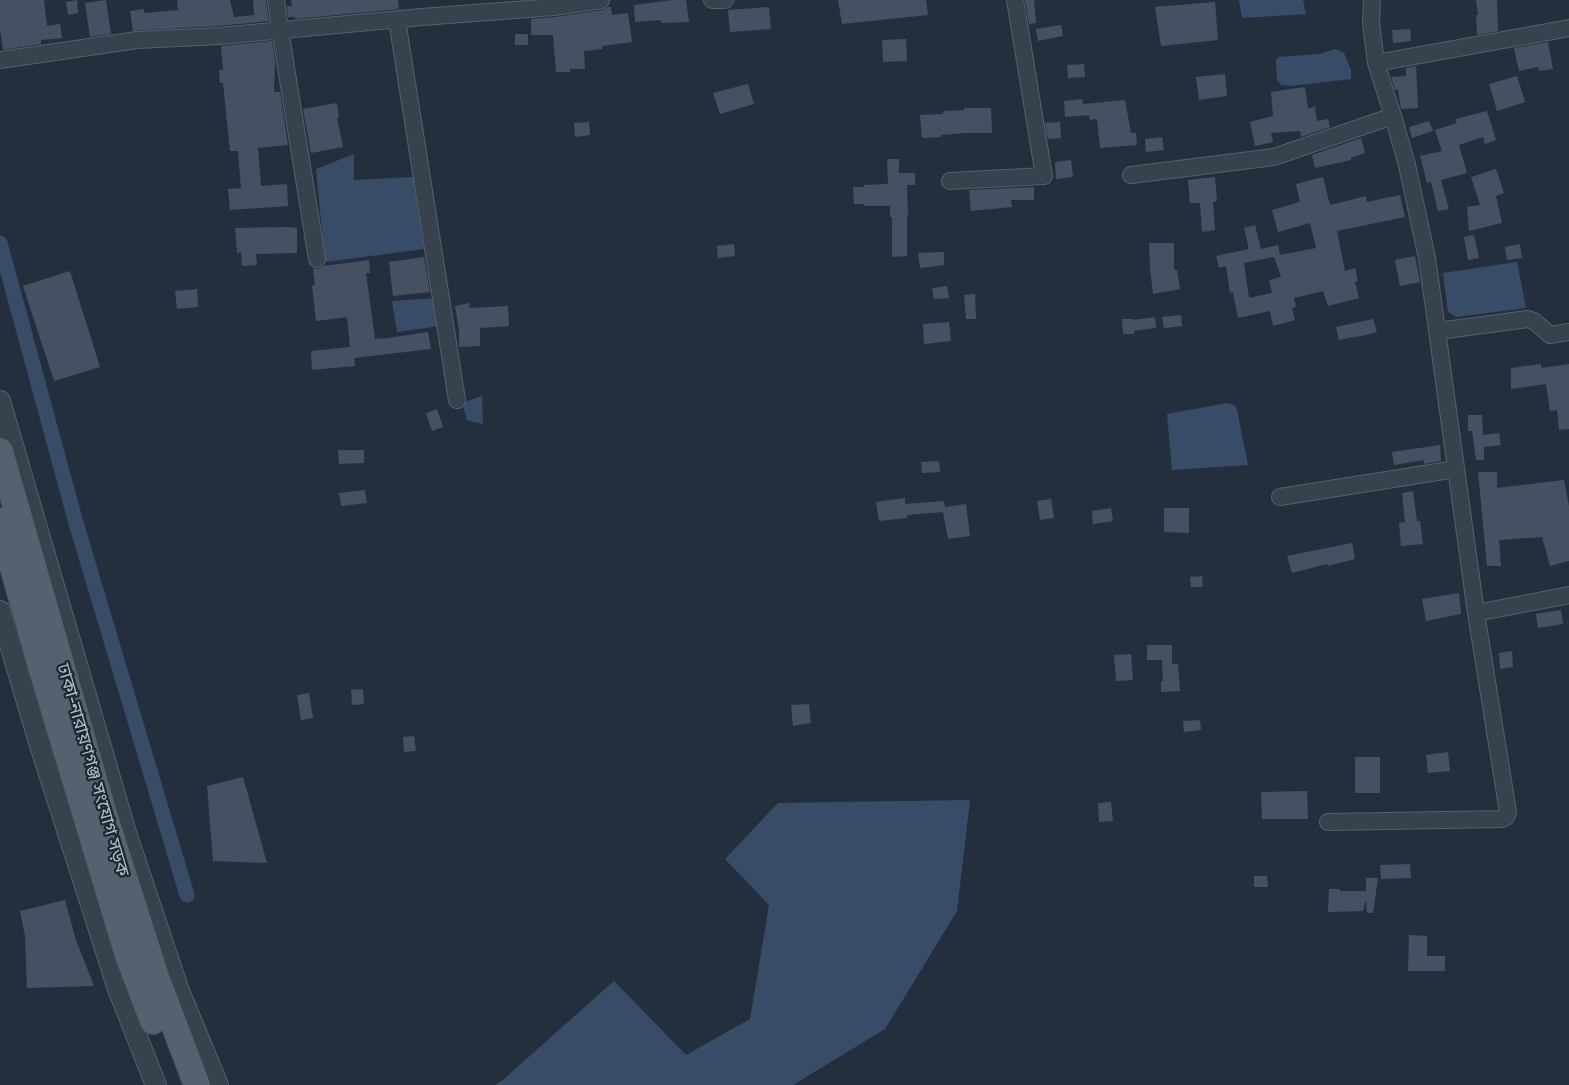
<!DOCTYPE html>
<meta charset="utf-8">
<style>
body{margin:0}
canvas{display:block;background:#242f3e}
</style>
<canvas width="1569" height="1085"></canvas>
<script>
const context = document.querySelector('canvas').getContext('2d');
context.lineJoin = 'round';
function paint(path, color) { context.fillStyle = color; context.fill(path, 'evenodd'); }
const toPath = rows => new Path2D(rows.map(r => 'M' + r).join(''));
function strokePath(path, color, width, dash) { context.strokeStyle = color; context.lineWidth = width; context.lineCap = dash ? 'butt' : 'round'; context.setLineDash(dash || []); context.stroke(path); }
function label(font, color, halo, rows, align = 'center') {
  context.font = font + ' "Golos Text","Noto Sans Bengali",sans-serif'; context.lineWidth = 4.5; context.setLineDash([]); context.textBaseline = 'middle'; context.strokeStyle = halo; context.fillStyle = color; for (const [text, x, y, turn = 0] of rows) {
    context.save(); context.translate(x, y); context.rotate((+turn || 0) * Math.PI / 180); context.textAlign = isNaN(turn) ? turn : align; if (halo) context.strokeText(text, 0, 0); context.fillText(text, 0, 0); context.restore();
  }
}
const water = toPath([
 [1239,0,1303,0,1306,14,1242,18],
 [1336,49,1344,53,1351,70,1351,79,1290,86,1281,85,1277,79,1276,61,1278,57,1319,54],
 [354,154,354,180,413,177,424,249,325,262,316,169],
 [1517,262,1526,308,1456,317,1448,312,1443,273],
 [437,298,440,326,397,332,392,301],
 [482,396,483,424,467,420,462,403],
 [1227,403,1235,405,1237,410,1248,465,1172,470,1167,414],
 [970,800,957,911,885,1029,793,1085,495,1085,504,1079,614,981,686,1055,750,1019,769,905,725,859,778,803]
]);
const canal = toPath([
 [0,243,76,523,187,895]
]);
const building = toPath([
 [0,0,44,0,47,26,60,24,62,38,41,40,41,44,3,50,0,29],
 [77,0,78,13,68,15,66,2],
 [106,0,111,34,90,37,85,3],
 [177,0,230,0,234,17,254,15,253,0,266,0,269,21,219,26,133,31,130,11,144,9,144,13,178,10],
 [291,0,398,0,399,9,295,19,295,17,288,17,287,6,292,6],
 [673,0,686,0,689,22,661,23,661,20,635,22,634,5],
 [838,0,926,0,928,15,842,24],
 [1025,0,1034,0,1036,23,1029,24],
 [1476,0,1497,0,1498,31,1477,35,1476,15,1478,15],
 [1215,2,1218,40,1161,46,1155,7],
 [608,7,611,7,612,15,628,13,632,42,602,46,602,49,584,51,585,69,570,69,570,72,556,72,553,35,531,35,531,19,555,17,602,10],
 [769,7,771,29,730,32,728,10],
 [1061,25,1063,36,1038,41,1036,29],
 [1410,29,1411,41,1393,43,1392,30],
 [515,34,528,34,528,45,515,45],
 [906,39,907,61,883,62,882,40],
 [272,41,275,61,274,92,280,92,288,145,258,148,261,186,287,184,288,206,230,210,228,189,241,188,238,151,230,151,223,83,220,83,219,70,223,70,221,46],
 [1548,42,1553,69,1539,71,1538,67,1519,71,1514,48],
 [1084,64,1085,77,1068,78,1067,65],
 [1416,66,1418,108,1401,109,1398,89,1395,90,1391,77,1406,76,1406,68],
 [1225,74,1227,96,1199,100,1196,77],
 [1517,76,1525,102,1497,111,1489,84],
 [748,84,754,104,720,114,713,93],
 [1305,87,1308,108,1315,107,1317,121,1328,119,1330,127,1301,137,1300,131,1271,133,1273,142,1255,146,1250,122,1273,116,1271,92],
 [1082,99,1083,104,1125,100,1131,133,1136,133,1137,145,1100,148,1097,119,1090,120,1089,115,1065,117,1064,101],
 [337,103,339,117,337,118,343,147,311,153,303,109],
 [964,108,991,108,992,133,965,133,941,135,941,137,922,138,920,115,943,114,943,111,964,110],
 [1487,111,1496,140,1485,144,1483,137,1459,145,1467,173,1441,180,1449,209,1438,211,1431,182,1427,183,1420,156,1442,151,1435,130,1457,123,1455,119],
 [1429,121,1433,131,1412,138,1409,127],
 [589,122,590,135,575,137,574,123],
 [1060,122,1061,138,1048,139,1045,123],
 [1162,137,1164,150,1146,152,1145,139],
 [1361,138,1365,153,1351,158,1351,160,1315,168,1312,155],
 [887,159,899,159,899,173,915,173,915,185,907,185,908,217,907,217,907,256,892,257,892,217,890,217,890,206,864,206,864,204,854,204,853,187,864,187,864,185,888,184],
 [1071,160,1073,177,1056,179,1055,162],
 [1496,169,1504,193,1496,196,1502,223,1469,231,1467,207,1480,205,1471,177],
 [1215,177,1217,201,1213,202,1215,230,1202,232,1200,203,1190,203,1188,180],
 [1323,177,1330,205,1366,196,1367,202,1400,195,1405,217,1337,231,1345,271,1355,268,1358,281,1355,282,1359,298,1328,306,1323,291,1294,298,1296,307,1292,308,1295,320,1273,326,1270,311,1238,318,1233,292,1230,293,1226,266,1219,268,1216,256,1249,249,1244,228,1255,225,1261,249,1278,245,1280,255,1316,248,1310,223,1278,232,1272,210,1300,202,1296,184],
 [1274,257,1281,277,1269,280,1272,293,1249,298,1244,263],
 [1034,187,1034,200,1011,200,1012,207,971,211,969,190],
 [286,227,297,228,297,253,256,254,257,265,242,266,241,252,237,253,235,228],
 [1474,235,1479,258,1468,260,1464,237],
 [1149,243,1174,243,1174,270,1177,270,1180,289,1153,294,1150,268],
 [734,244,735,256,718,258,717,246],
 [1520,244,1522,258,1507,260,1505,247],
 [944,252,944,265,920,268,918,253],
 [1415,256,1420,282,1400,286,1395,260],
 [424,257,430,292,393,296,389,262],
 [369,260,370,273,366,273,375,339,381,338,381,339,428,332,431,349,354,358,355,366,312,370,311,351,350,347,347,317,316,321,312,286,315,285,313,268,318,269,324,266],
 [70,271,100,367,54,381,23,286],
 [947,286,949,298,934,299,932,288],
 [197,289,198,307,177,309,175,291],
 [975,294,976,319,966,319,964,295],
 [469,303,470,308,508,306,509,326,480,328,480,346,459,347,459,330,455,306],
 [1181,315,1182,326,1164,328,1162,317],
 [1155,317,1156,328,1134,331,1134,334,1123,334,1122,319,1133,319,1133,320],
 [1373,319,1377,332,1359,337,1359,336,1339,340,1336,327],
 [949,322,951,341,924,344,923,324],
 [1541,364,1541,368,1569,364,1569,429,1559,430,1557,410,1550,411,1546,384,1511,389,1511,368],
 [437,409,443,427,432,431,426,413],
 [1468,415,1482,415,1483,435,1499,433,1501,445,1484,447,1484,460,1476,460,1472,431,1468,431],
 [1440,445,1441,461,1424,464,1424,460,1394,465,1392,452],
 [338,450,364,450,364,463,339,464],
 [939,461,940,472,922,473,921,462],
 [1478,472,1497,472,1497,488,1564,480,1569,506,1569,561,1550,566,1542,537,1499,540,1501,566,1487,566],
 [365,490,367,503,341,506,339,493],
 [1413,491,1417,521,1420,521,1423,544,1401,546,1399,523,1405,522,1402,493],
 [905,498,905,504,944,501,945,507,966,504,970,536,948,539,943,512,907,515,907,518,879,521,876,502],
 [1051,499,1054,518,1040,520,1037,501],
 [1111,508,1113,521,1093,524,1092,511],
 [1164,508,1189,508,1189,533,1164,532],
 [1352,543,1355,559,1328,566,1327,564,1292,573,1287,556],
 [1202,576,1203,587,1191,587,1190,577],
 [1459,593,1461,614,1426,621,1422,599],
 [1561,610,1563,624,1538,628,1536,614],
 [1147,645,1172,645,1172,664,1178,664,1180,691,1161,692,1161,681,1163,681,1162,660,1147,660],
 [1512,651,1513,667,1500,669,1499,653],
 [1131,654,1133,680,1116,681,1114,655],
 [363,689,364,704,352,705,351,690],
 [309,693,313,718,301,720,297,695],
 [809,704,811,723,793,726,791,705],
 [1200,720,1201,730,1184,732,1183,721],
 [414,736,416,751,404,752,403,737],
 [1448,752,1450,771,1428,773,1426,755],
 [1355,757,1380,757,1380,793,1355,793],
 [243,777,267,863,213,861,207,786],
 [1307,791,1308,819,1262,819,1261,792],
 [1111,802,1113,821,1099,822,1098,803],
 [1410,864,1411,878,1381,879,1380,865],
 [1254,876,1267,876,1268,887,1254,887],
 [1366,878,1378,878,1373,913,1367,913,1366,902,1365,902,1363,911,1328,912,1329,889,1340,889,1340,891,1366,891],
 [65,900,76,940,94,986,27,988,25,936,20,911],
 [1409,935,1427,936,1427,956,1445,956,1445,971,1408,971]
]);
const minor = toPath([
 [276,0,280,30,317,259],
 [712,0,725,0],
 [397,20,457,400],
 [0,60,137,40,220,36,422,17,554,7,601,0],
 [1376,63,1569,28],
 [1131,175,1274,157,1393,116],
 [950,181,1044,176,1015,0],
 [1438,331,1528,319,1534,321,1550,335,1569,332],
 [1280,497,1456,469],
 [1476,613,1569,595],
 [1328,822,1502,819,1506,817,1508,812,1476,613,1427,258,1407,165,1393,116,1376,63,1371,23,1372,0]
]);
const tertiary = toPath([
 [0,401,127,836,179,991,218,1085],
 [0,611,39,742,118,989,156,1085]
]);
const primary = toPath([
 [0,451,104,814,155,974,197,1085],
 [0,521,42,670,128,956,153,1021]
]);
const streetNames = [
 ["ঢাকা-নারায়ণগঞ্জ সংযোগ সড়ক",93,770,74]
];
paint(water, '#394c67');
strokePath(canal, '#394c67', 15);
paint(building, '#455162');
strokePath(minor, '#565f6c', 18);
strokePath(tertiary, '#565f6c', 22);
strokePath(primary, '#414a57', 28);
strokePath(minor, '#38414e', 16);
strokePath(tertiary, '#38414e', 20);
strokePath(primary, '#56606e', 26);
label('18px', '#b4bcc9', '#1d2633', streetNames);
</script>
